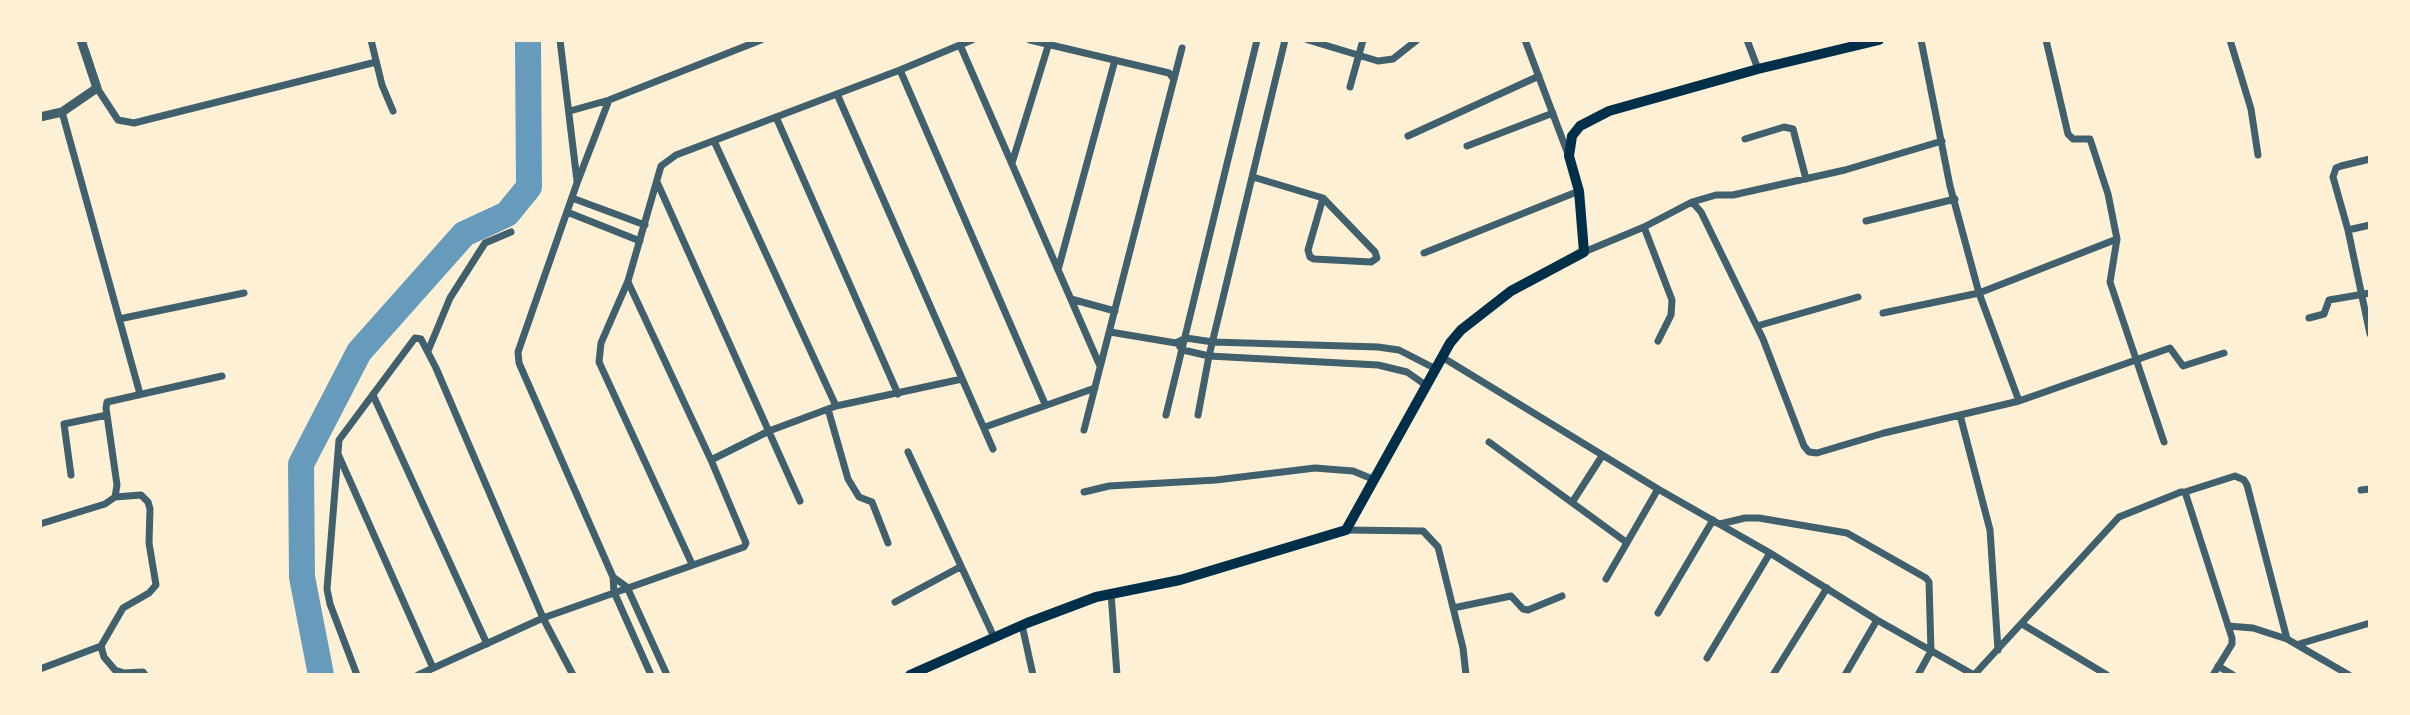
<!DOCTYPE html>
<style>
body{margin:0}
#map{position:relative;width:2410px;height:715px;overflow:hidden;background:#fdf0d5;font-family:Jost,sans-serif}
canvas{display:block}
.frame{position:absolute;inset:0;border:42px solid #fdf0d5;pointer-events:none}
</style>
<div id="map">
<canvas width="2410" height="715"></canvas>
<div class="frame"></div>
</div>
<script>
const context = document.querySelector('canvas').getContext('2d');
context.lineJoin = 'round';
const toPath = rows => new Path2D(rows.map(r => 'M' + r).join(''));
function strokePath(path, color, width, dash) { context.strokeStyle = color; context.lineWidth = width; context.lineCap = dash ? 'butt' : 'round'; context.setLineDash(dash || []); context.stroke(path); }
const river = toPath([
 [321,675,302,577,301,464,359,352,464,234,507,214,529,187,528,40]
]);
const minor = toPath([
 [371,40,382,85,393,111],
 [560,40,577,181],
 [1030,40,1169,73,1174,79],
 [1308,40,1378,61,1393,59,1417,40],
 [1525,40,1568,154],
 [1747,40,1758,69],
 [1921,40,1950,186,1979,293,2019,401],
 [2046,40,2068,134,2073,139,2090,139,2108,194,2117,239,2110,282,2164,442],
 [2230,40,2251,109,2258,155],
 [960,45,1100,366],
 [900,70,1045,404],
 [1350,87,1363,40],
 [97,88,118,120,134,123,376,62],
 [837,94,993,449],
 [609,100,577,183,518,352,519,363,613,577,614,592,651,675],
 [570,111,609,100,761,40],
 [62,112,140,394],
 [776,117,898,394],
 [1408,136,1539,76],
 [1745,139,1784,127,1793,129,1806,179],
 [714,141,836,406],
 [1467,146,1553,113],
 [2370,159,2341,166,2336,168,2333,177,2348,230,2370,334],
 [1012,163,1049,43],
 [1253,177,1323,198,1375,252,1377,258,1371,262,1314,259,1310,257,1308,250,1323,198],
 [657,182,800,501],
 [572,198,645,225],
 [1692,202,1716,195,1733,195,1845,170,1942,141],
 [567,212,640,241],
 [1866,221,1955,199],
 [1644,227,1672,300,1671,315,1658,341],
 [2348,230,2370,225],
 [1584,252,1644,227,1692,202,1701,212,1763,339,1804,446,1809,452,1817,453,1884,433,2019,401,2170,348,2183,366,2224,353],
 [1424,253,1579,191],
 [1058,270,1115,60],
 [1071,299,1115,311],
 [1883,313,1979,293,2117,239],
 [2309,318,2324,314,2329,300,2370,293],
 [119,319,244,293],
 [1757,326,1858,297],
 [1110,332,1176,343,1186,338,1213,342,1378,347,1399,350,1436,369],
 [1180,347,1183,350,1209,356,1378,365,1407,372,1427,386],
 [428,351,450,298,485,243,511,232],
 [1442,357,1658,489,1770,553,1877,620,1974,675],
 [373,395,487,644],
 [828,409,848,479,859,497,872,502,888,543],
 [1166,415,1257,40],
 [1198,415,1209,356,1285,40],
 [1960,415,1990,530,1998,650],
 [985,427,1095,388],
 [1084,430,1182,48],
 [1489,442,1626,542],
 [908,452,994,637],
 [338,454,433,668],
 [711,460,769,431,836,406,962,379],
 [71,475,64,424,107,415],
 [2361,490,2370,489],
 [1084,492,1109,486,1216,480,1315,468,1353,471,1375,480],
 [2185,492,2235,476,2244,480,2247,485,2287,639],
 [1573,501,1602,456],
 [40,524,105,504,115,497,117,485,106,408,107,402,222,376],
 [1720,524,1745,518,1759,518,1847,533,1926,578,1929,582,1931,651,1918,675],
 [1346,530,1423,531,1438,547,1463,648,1466,675],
 [692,564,599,362,601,343,628,281,661,166,676,155,900,70,972,40],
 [613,577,627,587,667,675],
 [1606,579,1658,489],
 [1111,593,1117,675],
 [895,602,960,567],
 [1453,608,1511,596,1523,609,1528,610,1562,596],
 [1658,613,1713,520],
 [2022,624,2107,675],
 [1022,625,1033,675],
 [2228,626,2253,628,2287,639,2349,675],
 [2299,644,2370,623],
 [101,646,104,657,115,670,124,673,143,672,145,675],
 [1707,658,1770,553],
 [2218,666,2233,675],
 [40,669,101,646,123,608,149,593,156,585,149,543,150,509,148,502,141,495,115,497],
 [357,675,330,604,327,589,339,440,415,338,421,339,436,368,543,618,573,675],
 [418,675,543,618,744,547,746,543,711,460,628,282],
 [1773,675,1827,588],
 [1845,675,1877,620],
 [1974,675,2119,517,2181,492,2185,492,2232,638,2232,644,2213,675]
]);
const tertiary = toPath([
 [40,117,62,112,97,88,81,40]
]);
const secondary = toPath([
 [910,675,1027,623,1096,597,1180,580,1346,530,1450,343,1461,330,1511,291,1584,252,1579,191,1569,156,1572,136,1580,126,1609,111,1758,69,1879,40]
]);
strokePath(river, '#669bbc', 26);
strokePath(minor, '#3f606c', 7);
strokePath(tertiary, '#3f606c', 9);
strokePath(secondary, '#003049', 10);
</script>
